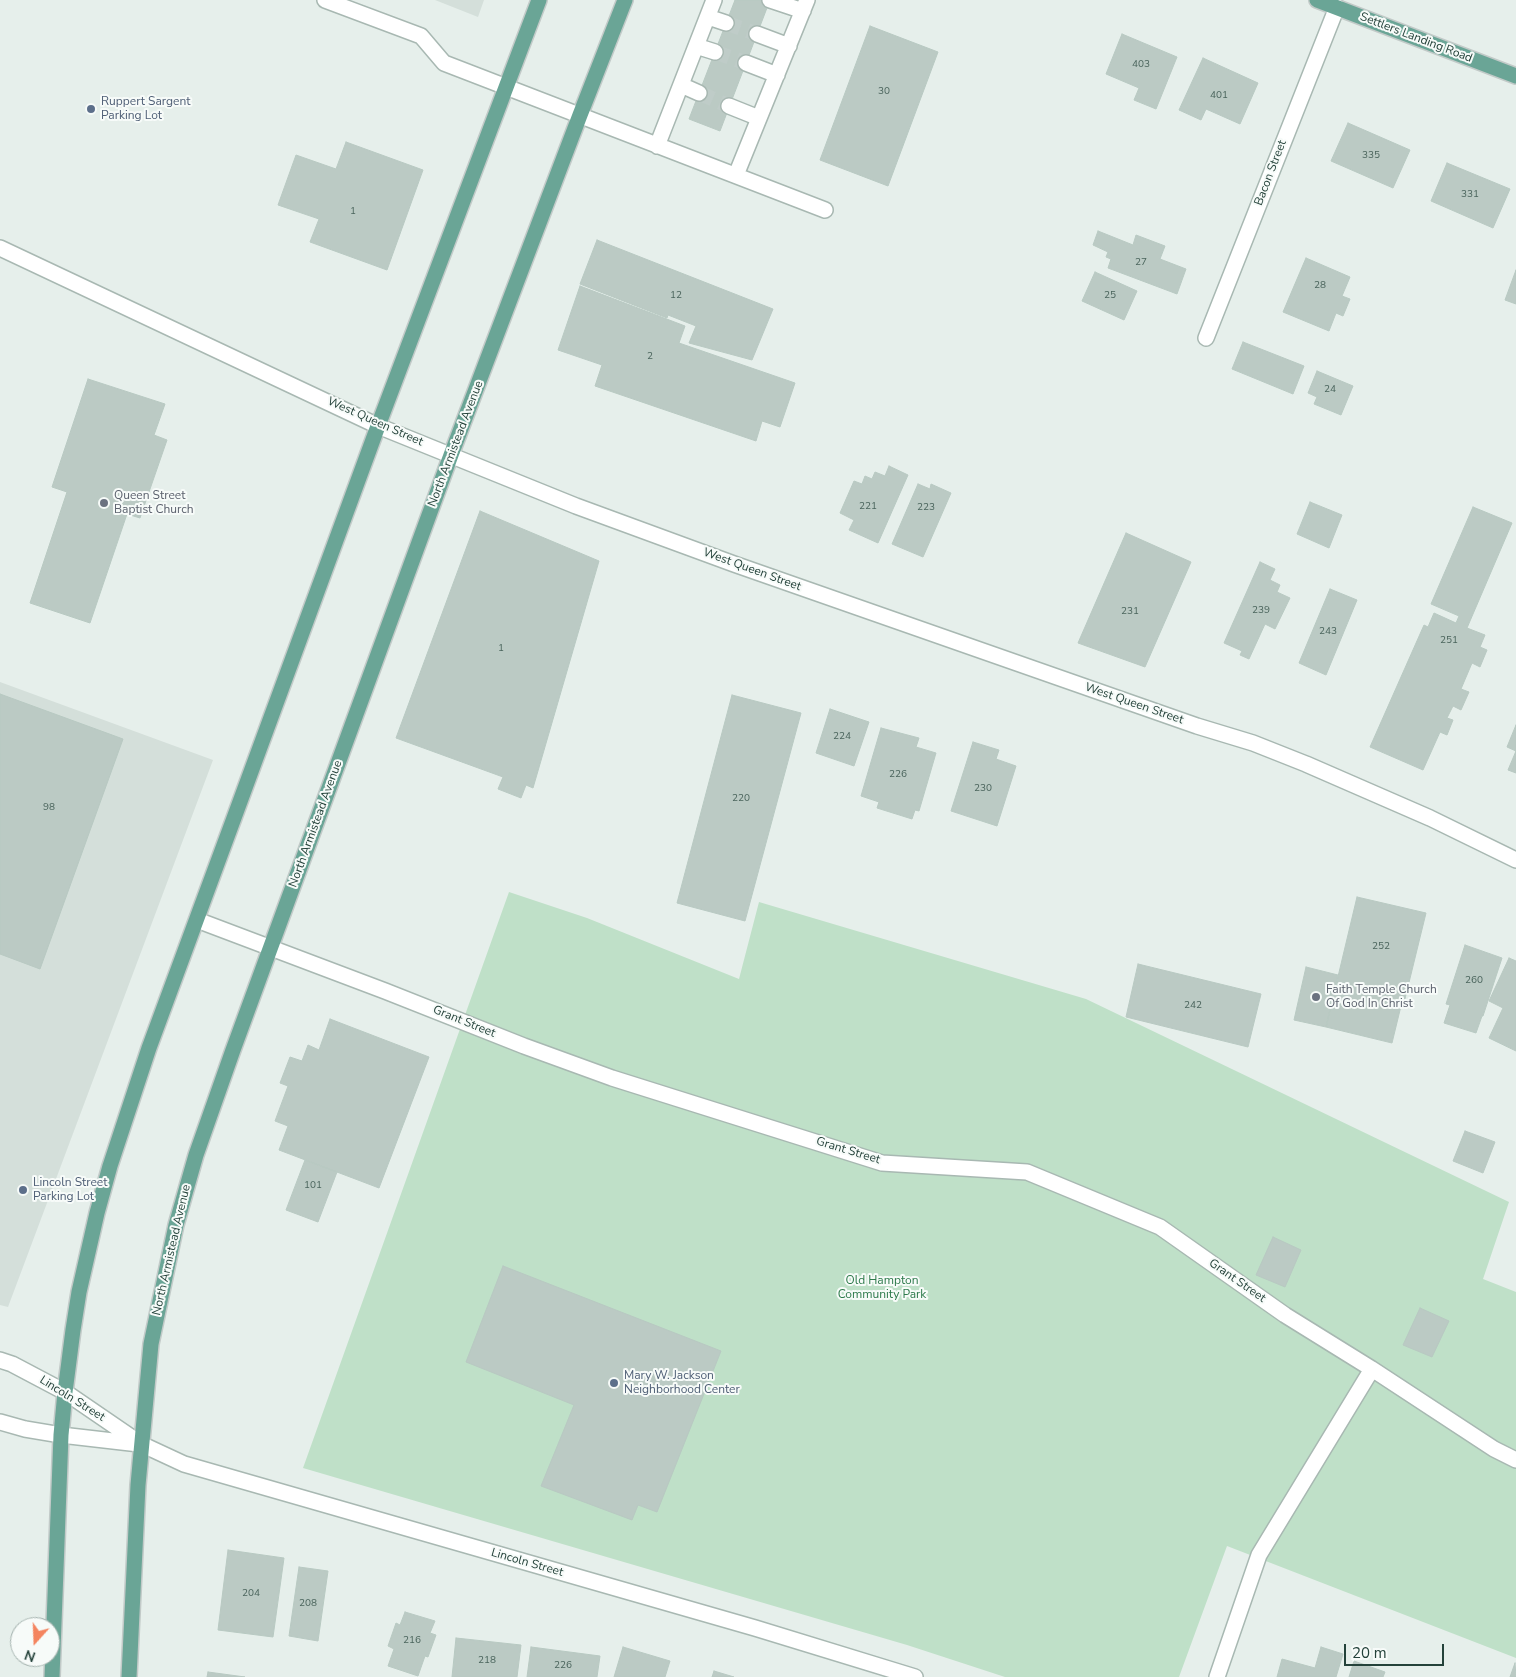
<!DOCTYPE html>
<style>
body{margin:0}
#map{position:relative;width:1516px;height:1677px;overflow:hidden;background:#e6efeb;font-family:"Nunito Sans",sans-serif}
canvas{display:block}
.north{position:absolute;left:10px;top:1617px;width:50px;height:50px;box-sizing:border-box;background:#f7fbf9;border:1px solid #a3b1ad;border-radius:50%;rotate:200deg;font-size:14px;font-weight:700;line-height:20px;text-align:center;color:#24423a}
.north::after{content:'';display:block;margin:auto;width:18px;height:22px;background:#f4845f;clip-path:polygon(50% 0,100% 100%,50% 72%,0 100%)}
.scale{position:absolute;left:1344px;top:1644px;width:100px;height:22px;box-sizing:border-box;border:2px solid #24423a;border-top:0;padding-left:6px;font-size:15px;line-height:18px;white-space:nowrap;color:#24423a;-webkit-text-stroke:4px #f7fbf9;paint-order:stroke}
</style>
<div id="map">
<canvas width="1516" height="1677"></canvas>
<div class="north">N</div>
<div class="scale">20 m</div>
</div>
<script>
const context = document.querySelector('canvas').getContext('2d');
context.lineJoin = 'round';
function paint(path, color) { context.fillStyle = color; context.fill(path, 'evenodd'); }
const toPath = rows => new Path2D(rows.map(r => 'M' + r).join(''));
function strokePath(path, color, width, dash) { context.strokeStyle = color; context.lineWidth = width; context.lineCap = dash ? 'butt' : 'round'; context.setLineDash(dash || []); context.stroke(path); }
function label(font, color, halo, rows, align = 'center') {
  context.font = font + ' "Nunito Sans",sans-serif'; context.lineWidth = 4; context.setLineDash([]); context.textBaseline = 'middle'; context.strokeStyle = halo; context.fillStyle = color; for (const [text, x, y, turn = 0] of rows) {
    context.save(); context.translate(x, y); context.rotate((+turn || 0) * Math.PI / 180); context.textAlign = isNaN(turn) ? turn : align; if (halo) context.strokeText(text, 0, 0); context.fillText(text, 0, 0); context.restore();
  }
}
const built = toPath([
 [435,0,484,0,478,17],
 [0,682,213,760,8,1307,0,1305]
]);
const green = toPath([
 [509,892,587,918,739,979,759,902,1086,999,1509,1202,1483,1279,1516,1292,1516,1658,1227,1546,1179,1677,1005,1677,907,1645,303,1468]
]);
const building = toPath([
 [735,0,770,0,720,131,689,119,735,0],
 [870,26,938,52,888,186,820,160,870,26],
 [1122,34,1177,57,1156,109,1134,100,1139,88,1106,74,1122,34],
 [1203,58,1258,83,1240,124,1206,109,1201,120,1179,110,1203,58],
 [1348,123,1410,150,1393,188,1331,161,1348,123],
 [346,142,423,170,387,270,310,242,319,219,278,205,296,155,336,169,346,142],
 [1447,163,1510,189,1493,228,1431,201,1447,163],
 [1098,231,1133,245,1136,235,1165,246,1160,259,1186,269,1177,294,1108,268,1111,259,1106,257,1108,252,1093,245,1098,231],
 [597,240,773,309,752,360,689,343,696,326,668,315,667,318,580,284,597,240],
 [1306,258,1350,277,1342,296,1350,299,1343,316,1336,313,1329,331,1283,312,1306,258],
 [1516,270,1516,304,1505,300,1516,270],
 [1095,272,1137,291,1124,320,1082,301,1095,272],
 [580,286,685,326,679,343,795,383,780,427,762,421,756,441,595,386,602,365,558,350,580,286],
 [1243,342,1304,366,1293,394,1232,369,1243,342],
 [1317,371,1353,386,1341,415,1314,404,1317,397,1308,393,1317,371],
 [88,379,165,404,154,435,167,440,140,518,127,514,90,623,30,603,67,492,52,487,88,379],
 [889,466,908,475,878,543,849,530,854,520,840,513,854,481,862,484,865,476,872,479,875,472,885,476,889,466],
 [918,484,930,489,931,484,951,493,923,557,892,544,918,484],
 [1310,502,1342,515,1329,548,1297,534,1310,502],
 [1473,507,1512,523,1467,628,1485,635,1480,647,1487,650,1480,667,1472,663,1461,689,1469,692,1461,710,1453,706,1447,718,1453,720,1447,735,1440,732,1423,770,1370,747,1424,625,1428,627,1434,613,1456,623,1459,616,1431,604,1473,507],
 [480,511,599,561,533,788,526,785,521,798,498,789,503,777,396,738,480,511],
 [1126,533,1191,562,1145,667,1078,643,1126,533],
 [1260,562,1275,569,1270,580,1280,585,1277,592,1290,598,1275,629,1265,624,1249,659,1240,655,1242,651,1224,643,1260,562],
 [1330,589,1357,600,1326,675,1299,663,1330,589],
 [0,694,123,739,40,969,0,954,0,694],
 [732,695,801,713,745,921,677,903,732,695],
 [830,709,869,722,854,766,816,753,830,709],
 [1516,725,1516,773,1508,770,1516,751,1507,747,1516,725],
 [881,728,919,738,916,747,936,753,919,811,915,810,912,819,877,808,879,802,861,796,881,728],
 [973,742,999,750,996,759,1016,766,997,826,951,811,973,742],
 [1357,897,1426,913,1403,1007,1401,1006,1392,1043,1326,1027,1357,897],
 [1465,945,1502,958,1483,1016,1482,1016,1476,1033,1444,1023,1450,1005,1446,1004,1465,945],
 [1509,958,1516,961,1516,1051,1489,1038,1503,1008,1489,1001,1509,958],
 [1138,964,1261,994,1248,1047,1126,1017,1138,964],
 [1306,967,1338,975,1326,1027,1294,1020,1306,967],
 [330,1019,429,1057,379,1188,279,1150,288,1126,275,1121,288,1086,280,1083,290,1057,302,1061,308,1045,319,1050,330,1019],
 [1465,1131,1495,1142,1483,1173,1453,1161,1465,1131],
 [305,1160,337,1172,318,1222,286,1210,305,1160],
 [1273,1237,1301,1250,1285,1287,1256,1275,1273,1237],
 [503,1266,721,1351,657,1512,638,1505,632,1520,541,1486,574,1405,466,1362,503,1266],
 [1420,1308,1449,1321,1432,1357,1403,1345,1420,1308],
 [228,1550,284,1558,273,1637,218,1630,228,1550],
 [299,1567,328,1571,318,1641,289,1636,299,1567],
 [405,1612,435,1621,430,1633,436,1635,428,1657,425,1656,418,1676,388,1666,394,1649,388,1646,396,1623,400,1625,405,1612],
 [456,1638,521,1645,517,1677,452,1677,456,1638],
 [531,1647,600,1656,597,1677,527,1677,531,1647],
 [623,1647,670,1661,665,1677,614,1677,623,1647],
 [1321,1647,1343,1654,1336,1677,1277,1677,1282,1659,1315,1668,1321,1647],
 [1354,1661,1385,1672,1383,1677,1349,1677,1354,1661],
 [1515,1663,1516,1677,1510,1677,1515,1663],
 [714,1671,734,1677,712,1677,714,1671],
 [208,1672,245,1677,207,1677,208,1672]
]);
const minorTunnel = toPath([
 [726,23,757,34],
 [715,52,746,63],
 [699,93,729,106]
]);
const minor = toPath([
 [325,0,421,36,444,63,825,210],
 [770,0,803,11],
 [708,17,726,23],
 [757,34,789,46],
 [696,46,715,52],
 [746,63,777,75],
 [681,85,699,93],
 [729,106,759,118],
 [657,146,714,0],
 [736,175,807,0],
 [0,248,378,426,576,506,734,564,1197,726,1253,743,1306,764,1430,818,1516,860],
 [1206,338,1337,7],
 [197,920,385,991,524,1046,612,1078,882,1163,1027,1172,1160,1227,1285,1315,1372,1369,1494,1449,1516,1460],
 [0,1360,12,1364,65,1392,141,1444,184,1464,755,1628,915,1677],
 [0,1422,25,1429,61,1435,139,1444],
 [1217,1677,1259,1555,1372,1369]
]);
const major = toPath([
 [1317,0,1516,76],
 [52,1677,61,1435,65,1392,73,1330,79,1292,97,1213,110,1166,149,1048,234,818,378,426,539,0],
 [129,1677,138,1485,151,1344,176,1225,196,1155,233,1050,451,455,580,115,625,0]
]);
const markers = [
 [91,109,5,"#5c6f8a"],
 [104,503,5,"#6b7280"],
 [1316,997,5,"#6b7280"],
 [23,1190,5,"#5c6f8a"],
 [614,1383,5,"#5c6f8a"]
];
const numberNames = [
 ["403",1141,65],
 ["30",884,92],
 ["401",1219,96],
 ["335",1371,156],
 ["331",1470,195],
 ["1",353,212],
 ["27",1141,263],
 ["28",1320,286],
 ["12",676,296],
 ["25",1110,296],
 ["2",650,357],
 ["24",1330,390],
 ["221",868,507],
 ["223",926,508],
 ["239",1261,611],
 ["231",1130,612],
 ["243",1328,632],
 ["251",1449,641],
 ["1",501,649],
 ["224",842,737],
 ["226",898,775],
 ["230",983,789],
 ["220",741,799],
 ["98",49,808],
 ["252",1381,947],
 ["260",1474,981],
 ["242",1193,1006],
 ["101",313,1186],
 ["204",251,1594],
 ["208",308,1604],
 ["216",412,1641],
 ["218",487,1661],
 ["226",563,1666]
];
const streetNames = [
 ["Settlers Landing Road",1416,38,21],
 ["Bacon Street",1271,173,-69],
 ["West Queen Street",375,422,24],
 ["North Armistead Avenue",456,444,-69],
 ["West Queen Street",752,570,20],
 ["West Queen Street",1134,704,19],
 ["North Armistead Avenue",316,824,-70],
 ["Grant Street",464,1022,22],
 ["Grant Street",848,1151,17],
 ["North Armistead Avenue",172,1250,-77],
 ["Grant Street",1237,1281,35],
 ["Lincoln Street",72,1399,32],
 ["Lincoln Street",527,1563,16]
];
const serviceNames = [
 ["Ruppert Sargent",101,102],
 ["Parking Lot",101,116],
 ["Lincoln Street",33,1183],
 ["Parking Lot",33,1197],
 ["Mary W. Jackson",624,1376],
 ["Neighborhood Center",624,1390]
];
const worshipNames = [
 ["Queen Street",114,496],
 ["Baptist Church",114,510],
 ["Faith Temple Church",1326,990],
 ["Of God In Christ",1326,1004]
];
const parkNames = [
 ["Old Hampton",882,1281],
 ["Community Park",882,1295]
];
paint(built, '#d4dfda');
paint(green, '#bfe0c8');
paint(building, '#bbcac4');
strokePath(building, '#b8c9c2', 1);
strokePath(minorTunnel, '#bfccc8', 15, [15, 8]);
strokePath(minor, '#a8b8b2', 18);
strokePath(major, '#c2cac8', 18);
strokePath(minor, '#fff', 15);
strokePath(major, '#6aa596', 15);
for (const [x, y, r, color] of markers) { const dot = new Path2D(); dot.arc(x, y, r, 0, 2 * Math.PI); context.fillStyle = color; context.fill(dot); strokePath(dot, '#f7fbf9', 2); }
label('10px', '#4a645c', null, numberNames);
label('12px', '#24423a', '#f7fbf9', streetNames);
label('12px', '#4e5e75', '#f7fbf9', serviceNames, 'left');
label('12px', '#5b616d', '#f7fbf9', worshipNames, 'left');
label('12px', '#2d7a4b', '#f7fbf9', parkNames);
</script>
